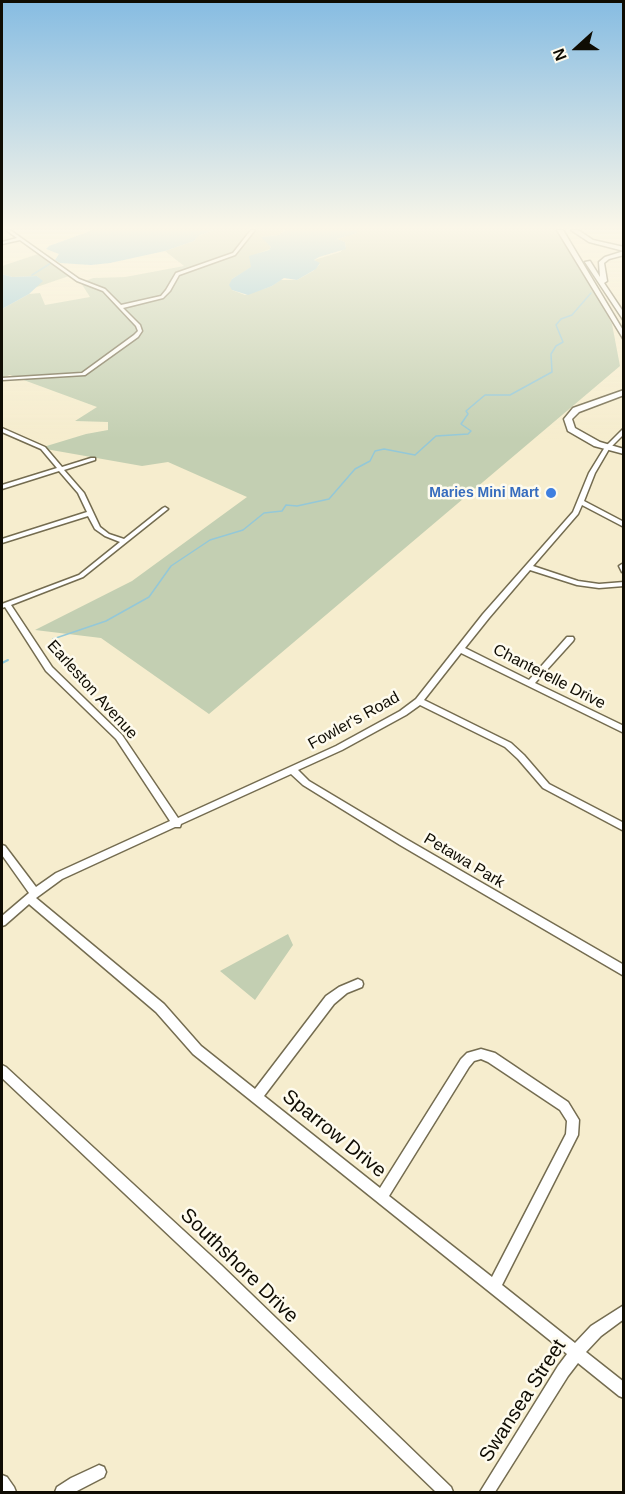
<!DOCTYPE html>
<style>
body{margin:0}
#map{position:relative;width:625px;height:1494px;overflow:hidden;background:#f6edce;font-family:Arial,sans-serif}
canvas{display:block}
.frame{position:absolute;inset:0;border:3px solid #0f0c03;pointer-events:none}
.north{position:absolute;left:547px;top:18px;width:60px;height:60px;-webkit-text-stroke:4px #fefbee;paint-order:stroke;rotate:249deg;font-size:16px;font-weight:700;line-height:24px;text-align:center;color:#0f0c03}
.north::after{content:'';display:block;margin:auto;width:21px;height:27px;background:#0f0c03;clip-path:polygon(50% 0,100% 100%,50% 72%,0 100%)}
</style>
<div id="map">
<canvas width="625" height="1494"></canvas>
<div class="frame"></div>
<div class="north">N</div>
</div>
<script>
const context = document.querySelector('canvas').getContext('2d');
context.lineJoin = 'round';
function paint(path, color) { context.fillStyle = color; context.fill(path, 'evenodd'); }
const toPath = rows => new Path2D(rows.map(r => 'M' + r).join(''));
function strokePath(path, color, width, dash) { context.strokeStyle = color; context.lineWidth = width; context.lineCap = dash ? 'butt' : 'round'; context.setLineDash(dash || []); context.stroke(path); }
function label(font, color, halo, rows, align = 'center') {
  context.font = font + ' Arial,sans-serif'; context.lineWidth = 5; context.setLineDash([]); context.textBaseline = 'middle'; context.strokeStyle = halo; context.fillStyle = color; for (const [text, x, y, turn = 0] of rows) {
    context.save(); context.translate(x, y); context.rotate((+turn || 0) * Math.PI / 180); context.textAlign = isNaN(turn) ? turn : align; if (halo) context.strokeText(text, 0, 0); context.fillText(text, 0, 0); context.restore();
  }
}
const green = toPath([
 [214,230,285,230,279,235,262,237,271,247,270,249,254,255,250,259,252,267,232,279,232,290,245,295,272,286,280,280,297,280,313,271,320,264,314,260,340,252,346,247,345,242,337,239,356,233,357,230,556,230,594,290,612,324,620,366,209,714,101,638,35,630,132,581,247,497,168,462,142,466,40,448,86,434,108,430,108,422,75,421,97,407,10,375,2,378,2,309,29,294,40,293,45,305,90,297,81,283,93,278,125,277,184,266,165,251,194,241,198,236],
 [38,254,69,276,34,288,41,280,37,276,12,277,2,274,2,266],
 [288,934,293,945,255,1000,220,971]
]);
const water = toPath([
 [93,230,214,230,198,236,194,241,165,251,110,263,91,265,60,263,55,260,59,254,46,249,49,246],
 [285,230,357,230,357,233,337,239,345,242,346,249,319,257,314,260,320,263,316,269,297,280,284,278,272,286,248,295,232,290,229,285,232,279,251,267,249,256,269,250,271,247,261,237,279,235],
 [2,274,12,277,37,276,43,281,29,294,2,309]
]);
const streamFar1 = toPath([
 [32,275,51,263],
 [53,639,106,621,149,597,171,566,210,540,243,530,264,513,282,511,286,505,297,506,329,499,355,469,370,461,375,451,384,449,415,455,436,436,468,434,471,431,461,424,468,414,466,411,485,395,510,395,552,372,551,354,556,346,563,342,556,325,561,319,572,315,591,293]
]);
const stream = toPath([
 [2,663,8,660]
]);
const minor = toPath([
 [6,230,10,230,79,279,105,289,121,305,161,296,166,290,176,273,233,253,251,230,255,230,235,255,179,275,170,291,163,298,123,308,140,325,142,331,138,337,85,375,2,380,2,378,82,373,134,335,138,331,136,326,103,291,77,281,20,240,2,244,2,242,17,238,6,230],
 [2,428,45,447,62,467,91,458,95,458,95,460,64,470,84,493,100,527,109,534,124,539,163,508,165,507,168,509,83,577,11,605,52,667,122,735,178,818,336,746,400,711,416,699,483,614,573,512,589,473,605,447,624,428,624,434,609,449,595,473,584,501,624,522,624,527,582,505,578,514,533,566,578,581,599,584,624,582,624,586,599,588,577,585,530,570,489,618,465,648,529,680,567,637,573,637,574,639,573,641,535,683,624,726,624,733,461,653,424,700,511,743,524,755,549,784,624,823,624,831,543,788,518,759,505,747,420,705,406,715,342,750,298,770,309,781,406,839,624,965,624,976,400,845,303,785,291,774,181,824,180,827,175,827,62,879,36,898,164,1004,201,1046,255,1089,326,996,339,987,358,979,362,981,363,984,362,987,347,993,334,1004,264,1096,380,1188,461,1059,467,1053,481,1049,495,1053,568,1102,579,1120,578,1135,502,1285,575,1343,591,1326,624,1305,624,1319,601,1336,586,1352,624,1382,624,1398,619,1396,578,1363,568,1376,495,1492,480,1492,558,1366,567,1354,193,1054,156,1012,29,904,5,925,2,926,2,916,29,893,2,855,2,845,5,846,36,887,56,873,170,821,116,739,46,671,5,607,2,608,2,604,79,575,120,542,105,536,95,529,88,516,2,543,2,539,87,512,78,493,59,471,2,489,2,485,57,468,41,449,2,432,2,428],
 [481,1059,488,1062,560,1110,567,1121,566,1134,492,1277,389,1196,469,1067,474,1061,481,1059],
 [622,564,624,564,624,573,622,572,619,566,622,564],
 [2,1065,6,1067,221,1265,451,1487,453,1492,436,1492,211,1275,2,1078,2,1065],
 [99,1465,104,1467,106,1472,104,1477,75,1492,55,1492,57,1487,71,1478,99,1465],
 [2,1475,7,1477,14,1487,16,1492,2,1492,2,1475]
]);
const highway = toPath([
 [557,230,563,230,624,332,624,340,557,230],
 [571,230,578,230,593,240,624,247,624,251,589,242,571,230],
 [624,251,624,255,609,259,604,263,607,281,604,283,624,313,624,321,585,262,590,261,600,277,599,262,605,257,624,251],
 [624,390,624,395,579,412,572,419,575,428,600,442,624,449,624,454,594,446,568,431,564,419,573,408,624,390]
]);
const markers = [
 [551,493,6,"#3f7fe0"]
];
const farShopnames = [
 ["Maries Mini Mart",539,493]
];
const streetNames = [
 ["Chanterelle Drive",549,677,27],
 ["Earleston Avenue",92,690,48],
 ["Fowler's Road",354,721,-29],
 ["Petawa Park",464,861,31]
];
const nearStreetnames = [
 ["Sparrow Drive",334,1134,39],
 ["Southshore Drive",239,1266,44],
 ["Swansea Street",523,1401,-57]
];
paint(green, '#c3cfb2');
paint(water, '#94c8d8');
strokePath(streamFar1, '#94c8d8', 1.5);
strokePath(stream, '#94c8d8', 2);
strokePath(minor, '#746c50', 3);
strokePath(highway, '#746c50', 3);
paint(minor, '#fff');
paint(highway, '#fff');
const sky = context.createLinearGradient(0, 0, 0, 439);
sky.addColorStop(0, '#86bce2');
sky.addColorStop(0.52, '#fbf7e9');
sky.addColorStop(1, '#fbf7e900');
context.fillStyle = sky;
context.fillRect(0, 0, 625, 439);
for (const [x, y, r, color] of markers) { const dot = new Path2D(); dot.arc(x, y, r, 0, 2 * Math.PI); context.fillStyle = color; context.fill(dot); strokePath(dot, '#fefbee', 2); }
label('bold 14px', '#366cbe', '#fefbee', farShopnames, 'right');
label('16px', '#0f0c03', '#fefbee', streetNames);
label('20px', '#0f0c03', '#fefbee', nearStreetnames);
</script>
